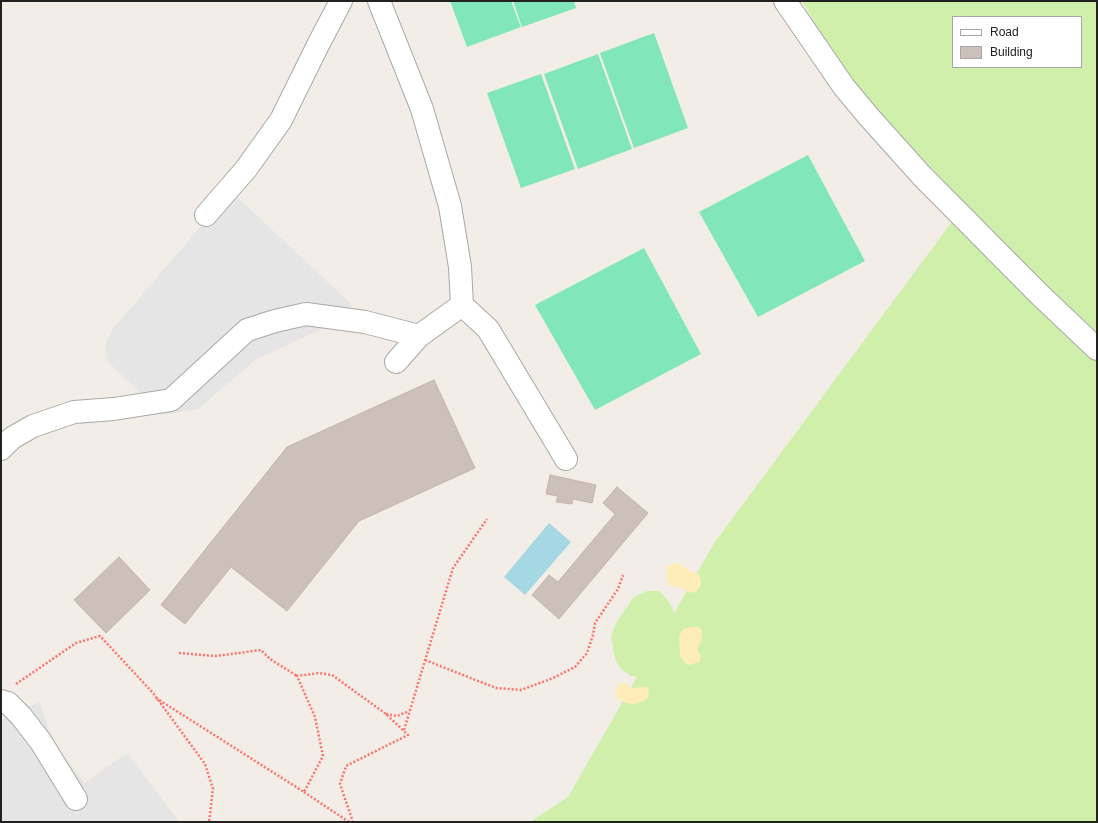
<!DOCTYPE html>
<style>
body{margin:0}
#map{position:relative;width:1098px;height:823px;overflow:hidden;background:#f2eee7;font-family:Arial,sans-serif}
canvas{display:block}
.frame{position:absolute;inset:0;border:2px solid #212121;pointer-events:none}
.legend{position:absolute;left:952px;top:16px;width:130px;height:52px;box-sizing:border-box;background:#fff;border:1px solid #a6a6a6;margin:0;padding:5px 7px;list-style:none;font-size:12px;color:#212121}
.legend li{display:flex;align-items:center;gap:8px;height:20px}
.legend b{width:20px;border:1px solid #a6a6a6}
</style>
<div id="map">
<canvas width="1098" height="823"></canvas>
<div class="frame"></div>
<ul class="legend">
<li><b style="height:5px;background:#fff"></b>Road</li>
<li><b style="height:11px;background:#cbc0ba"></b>Building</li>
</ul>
</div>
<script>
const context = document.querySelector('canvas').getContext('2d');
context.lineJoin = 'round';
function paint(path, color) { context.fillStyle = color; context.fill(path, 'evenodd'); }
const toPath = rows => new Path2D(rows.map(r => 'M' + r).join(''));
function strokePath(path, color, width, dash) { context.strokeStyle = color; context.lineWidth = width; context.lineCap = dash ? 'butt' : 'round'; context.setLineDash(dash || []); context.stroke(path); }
const grass = toPath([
 [802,1,1097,1,1097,822,530,822,568,797,637,677,631,676,621,669,615,659,611,637,617,621,634,597,647,591,660,591,670,603,674,613,715,542,965,204,847,78],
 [953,17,1081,17,1081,67,953,67]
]);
const sand = toPath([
 [676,562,700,576,701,584,697,591,691,593,677,586,671,587,666,579,667,567],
 [692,627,699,627,702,631,702,638,697,650,701,656,699,662,689,665,684,662,680,656,679,635,684,629],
 [619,683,626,683,631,688,648,687,649,697,644,701,635,704,627,703,616,698,616,691]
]);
const pitch = toPath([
 [450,1,511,1,521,27,467,47],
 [513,1,574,1,576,8,522,27],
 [654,33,688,128,634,148,600,53],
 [598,54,632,149,578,169,544,74],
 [541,74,575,169,521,188,487,93],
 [808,155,865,261,758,317,699,212],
 [644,248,701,354,595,410,535,305]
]);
const parking = toPath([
 [231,191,352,305,322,329,255,360,198,409,164,415,108,362,105,345,112,330],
 [39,702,54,743,85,783,127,753,179,822,1,822,1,720]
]);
const water = toPath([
 [549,523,571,542,525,595,504,577]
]);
const building = toPath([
 [434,380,475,468,359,521,287,611,231,567,185,624,161,605,287,447,434,380],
 [550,475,596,485,592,503,573,499,572,504,556,502,558,496,546,494,550,475],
 [617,487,648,513,559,619,532,595,549,575,558,582,615,514,603,503,617,487],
 [119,557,150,590,106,633,74,600,119,557]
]);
const path = toPath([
 [179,653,215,656,261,650,270,659,297,676],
 [425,660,496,688,521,690,553,678,575,667,587,653,593,635,595,623,618,589,623,575],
 [16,684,76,643,100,636,153,693,205,764,213,789,209,822],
 [156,698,304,792,323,756,315,717,297,676,319,673,332,675,386,714,408,735,346,766,340,784,353,822],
 [386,714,397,716,409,711],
 [404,730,453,568,487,519],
 [304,792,349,822]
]);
const minor = toPath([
 [379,1,422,109,450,206,460,267,462,305,488,329,566,459],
 [785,1,844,87,869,117,922,176,1039,294,1097,349],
 [206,215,246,169,281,120,318,45,341,1],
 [396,362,419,336,462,305],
 [1,449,12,438,33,426,74,412,114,409,171,400,247,330,275,321,306,314,365,322,419,336],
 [1,701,8,703,21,716,41,742,76,799]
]);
paint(grass, '#d0efab');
paint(sand, '#ffedb9');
paint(pitch, '#81e6b9');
paint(parking, '#e5e5e5');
paint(water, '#a5d8e2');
paint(building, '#cbc0ba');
strokePath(building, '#c5b3a8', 1);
strokePath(minor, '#a8a8a8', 24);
strokePath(path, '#ff726c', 2.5, [2, 2]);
strokePath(minor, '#fff', 22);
</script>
